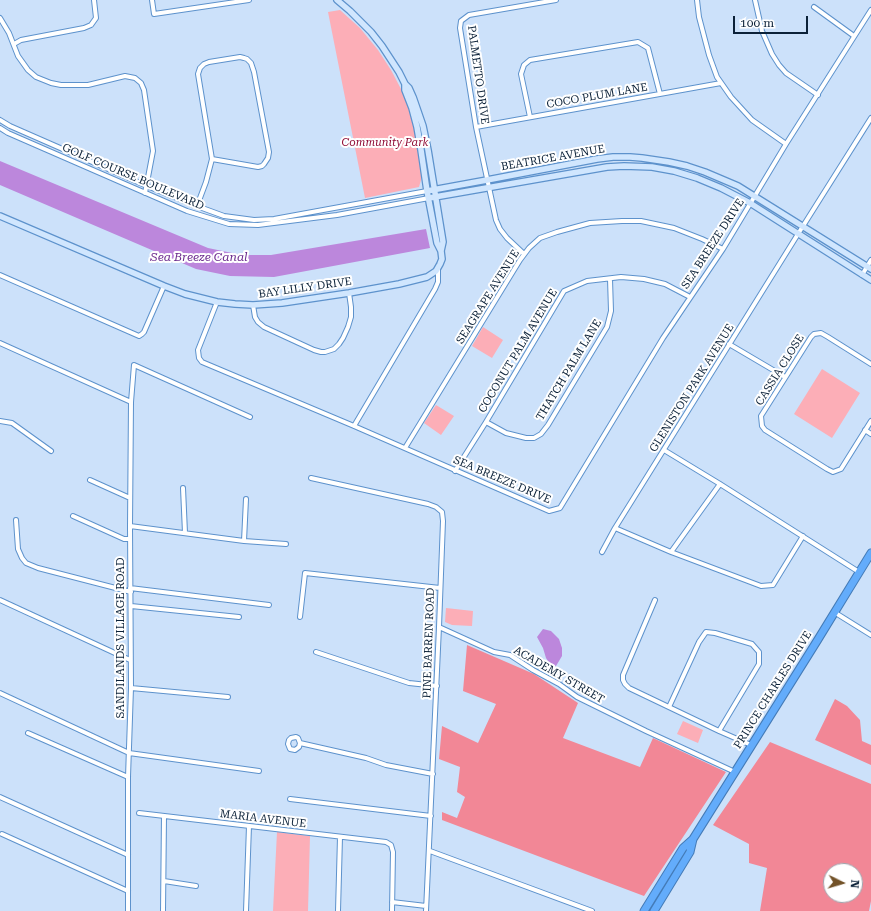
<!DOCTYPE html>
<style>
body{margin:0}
#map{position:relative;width:871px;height:911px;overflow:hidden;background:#cce1fa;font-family:"Roboto Serif",serif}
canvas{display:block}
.north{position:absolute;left:823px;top:863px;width:40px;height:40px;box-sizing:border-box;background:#fff;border:1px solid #9da6af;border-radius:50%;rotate:95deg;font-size:11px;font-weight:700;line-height:16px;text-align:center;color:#0b2138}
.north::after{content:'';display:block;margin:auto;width:14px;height:18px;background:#725228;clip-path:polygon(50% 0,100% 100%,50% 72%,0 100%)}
.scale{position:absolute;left:733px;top:16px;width:75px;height:18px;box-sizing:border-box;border:2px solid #0b2138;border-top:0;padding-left:5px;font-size:12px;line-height:14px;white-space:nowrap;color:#0b2138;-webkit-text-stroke:3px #fff;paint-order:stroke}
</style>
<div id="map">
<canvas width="871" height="911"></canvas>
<div class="north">N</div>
<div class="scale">100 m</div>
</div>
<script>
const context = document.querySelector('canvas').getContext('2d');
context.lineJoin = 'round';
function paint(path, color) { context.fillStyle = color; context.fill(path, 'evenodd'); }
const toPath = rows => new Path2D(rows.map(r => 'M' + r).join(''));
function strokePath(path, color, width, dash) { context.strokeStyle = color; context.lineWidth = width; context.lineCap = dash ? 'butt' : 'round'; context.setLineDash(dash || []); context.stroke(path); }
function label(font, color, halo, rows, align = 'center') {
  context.font = font + ' "Roboto Serif",serif'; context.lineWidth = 4; context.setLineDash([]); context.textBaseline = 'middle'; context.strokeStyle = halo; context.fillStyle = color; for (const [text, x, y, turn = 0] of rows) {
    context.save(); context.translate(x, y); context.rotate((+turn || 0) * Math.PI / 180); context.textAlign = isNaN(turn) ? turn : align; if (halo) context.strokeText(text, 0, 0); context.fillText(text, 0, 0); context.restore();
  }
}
const green = toPath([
 [340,10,360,28,378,50,391,70,401,89,410,111,415,131,421,169,421,180,419,187,365,198,328,12],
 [483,327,503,340,492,358,472,346],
 [822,369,860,393,832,438,794,414],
 [436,405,454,416,441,435,424,423],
 [446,608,473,611,472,626,452,625,445,622],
 [683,721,703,730,698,743,677,734],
 [277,832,310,836,308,911,273,911]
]);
const forest = toPath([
 [467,645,534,674,578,703,563,738,640,767,653,738,726,772,644,896,442,820,442,812,457,818,465,797,457,792,460,767,439,759,442,726,478,743,496,704,463,691],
 [835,699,847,706,860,720,862,741,871,745,871,765,815,740],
 [770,742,871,784,871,901,869,911,760,911,767,868,749,863,749,844,713,825],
 [831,871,855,871,855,895,831,895]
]);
const water = toPath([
 [0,161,208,248,237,254,248,255,271,255,426,229,430,248,274,277,230,276,196,269,0,185],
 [543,629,551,631,559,639,562,648,562,656,556,666,550,664,546,658,543,648,537,637]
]);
const street = toPath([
 [152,0,154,14,249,0],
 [697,0,699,17,709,55,717,77,731,97,752,120,786,144],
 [755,0,762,31,772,54,779,65,786,73,818,95],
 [814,7,854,36],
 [0,18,9,33,18,56,28,70,36,77,51,83,61,85,88,85,125,76,135,78,141,83,144,90,153,151,145,193],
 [14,44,21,40,84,28,91,25,96,18,94,0],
 [530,117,521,74,524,65,530,60,638,42,648,48,660,94],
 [0,120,10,126,147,186,194,205,224,216,254,220,274,219,427,191],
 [476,127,721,83],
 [0,128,8,133,187,211,229,224,258,225,337,215,429,198],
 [197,206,206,182,212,159,198,74,200,68,204,64,209,62,240,57,244,58,247,59,251,63,254,72,269,152,268,158,264,164,262,166,258,167,212,159],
 [524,254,507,238,500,229,496,220,476,127,460,28,461,21,469,15,556,0],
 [0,275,139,336,142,334,144,332,164,286],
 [862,275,871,260],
 [217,302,198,350,199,358,202,362,354,426,549,511,560,508,663,338,723,249,786,144,871,10],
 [253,305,255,317,258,322,264,327,314,350,321,352,325,352,334,349,339,344,343,338,348,327,351,317,351,307,349,293],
 [0,343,131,402],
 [729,344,785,377],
 [871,364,828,337,821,333,814,334,811,337,761,416,762,426,765,430,827,469,833,472,841,469,871,421],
 [0,421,12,423,51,451],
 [486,422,506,433,526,438,534,438,541,434,548,425,607,327,611,311,610,279],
 [354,426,435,289,438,282,438,268],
 [865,430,871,434],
 [405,448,520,260,529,248,540,238,557,232,590,223,622,221,641,221,674,228,702,239,723,249],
 [664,450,720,484,859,572],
 [455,471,486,422,564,291,587,281,621,277,644,279,665,284,690,297],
 [311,478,428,504,436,507,442,512,443,521,439,627,426,911],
 [90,480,130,498],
 [183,488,185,533],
 [73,516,124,539,130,539],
 [16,520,18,549,22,558,26,563,38,568,131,592],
 [130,526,244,541,286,544],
 [615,528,671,552,761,586,773,585,803,536],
 [244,541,246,499],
 [602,552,615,528,798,234,871,118],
 [671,552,720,484],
 [130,588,269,605],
 [0,600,130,660],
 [655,600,623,675,623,680,625,684,629,688,719,731,751,745],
 [131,606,239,617],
 [834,612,871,635],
 [300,617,305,573,440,588],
 [439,627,494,652,510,655,533,670,559,684,577,697,646,731,735,772],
 [316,652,409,683,437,686],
 [131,688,228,697],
 [0,693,129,753,259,771],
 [669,707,699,642,706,632,715,633,752,644,759,652,759,664,719,731],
 [28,733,128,777],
 [300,743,299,747,295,750,290,749,288,744,289,740,291,738,296,737,298,738,300,743,366,758,386,765,433,774],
 [0,797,128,855],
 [290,799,431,816],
 [139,813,386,842,391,845,393,852,392,911],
 [2,834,128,891],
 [430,851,592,911],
 [164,881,196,886],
 [392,902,426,906],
 [128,911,128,777,131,688,130,526,131,402,134,365,250,417],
 [163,911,164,816],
 [246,911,249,826],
 [338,911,340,837]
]);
const secondary = toPath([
 [337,0,350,11,371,32,382,46,399,72,405,84,405,90,412,108,417,127,421,150,427,191,437,243,441,251],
 [427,191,487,180,597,159,613,157,630,157,642,158,669,162,687,166,705,172,738,186,871,269],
 [429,198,607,167,624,166,652,167,674,171,697,178,721,188,750,203,871,280],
 [0,216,164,286,185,294,217,302,235,304,253,305,282,303,349,293,399,284,427,277,436,271,440,264,442,259,441,251,443,242,428,150,423,126,413,97,409,88,405,84]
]);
const highway = toPath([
 [644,911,683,848,693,839,817,641,871,553],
 [654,911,690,852,693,839]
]);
const streetNames = [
 ["PALMETTO DRIVE",478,75,82],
 ["COCO PLUM LANE",597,96,-10],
 ["BEATRICE AVENUE",553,158,-10],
 ["GOLF COURSE BOULEVARD",133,177,23],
 ["SEA BREEZE DRIVE",713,244,-57],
 ["BAY LILLY DRIVE",305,288,-8],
 ["SEAGRAPE AVENUE",488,297,-58],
 ["COCONUT PALM AVENUE",518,351,-59],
 ["THATCH PALM LANE",569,370,-59],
 ["CASSIA CLOSE",780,370,-58],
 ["GLENISTON PARK AVENUE",692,388,-58],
 ["SEA BREEZE DRIVE",502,480,23],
 ["SANDILANDS VILLAGE ROAD",121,638,-90],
 ["PINE BARREN ROAD",429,643,-88],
 ["ACADEMY STREET",559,675,30],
 ["PRINCE CHARLES DRIVE",773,690,-58],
 ["MARIA AVENUE",263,819,7]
];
const parkNames = [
 ["Community Park",385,143]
];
const waterNames = [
 ["Sea Breeze Canal",199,257]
];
paint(green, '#fcaeb7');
paint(forest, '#f28796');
paint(water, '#bc87dc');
strokePath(street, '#5d92cc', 6);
strokePath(secondary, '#5d92cc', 8);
strokePath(highway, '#447bb7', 9);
strokePath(street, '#fff', 4);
strokePath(secondary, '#d0e6fe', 5.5);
strokePath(highway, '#63acfb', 7);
label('11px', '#0b2138', '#fff', streetNames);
label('italic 11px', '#900c36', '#fff', parkNames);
label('italic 12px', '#6b2a8d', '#fff', waterNames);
</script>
